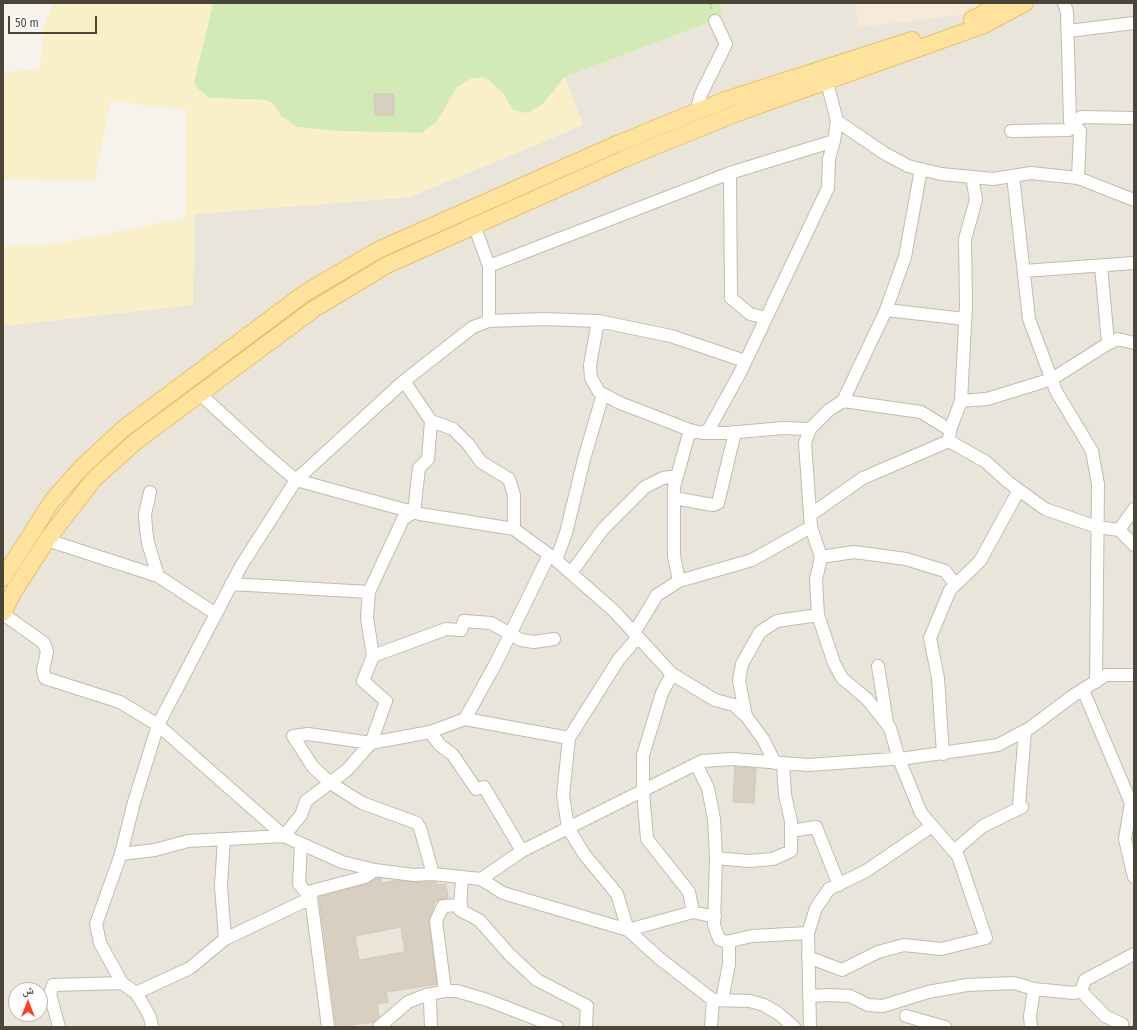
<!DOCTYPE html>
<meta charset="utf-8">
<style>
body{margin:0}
#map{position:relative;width:1137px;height:1030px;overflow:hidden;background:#f6f3ec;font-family:"Fira Sans Condensed","Noto Naskh Arabic",sans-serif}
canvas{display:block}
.frame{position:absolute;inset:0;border:4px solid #4b4439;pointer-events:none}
.north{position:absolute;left:8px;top:982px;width:40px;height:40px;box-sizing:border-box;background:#fff;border:1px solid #b7b4b0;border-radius:50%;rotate:0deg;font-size:11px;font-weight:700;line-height:16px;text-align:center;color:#4b4439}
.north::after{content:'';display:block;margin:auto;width:14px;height:18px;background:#fc3f1d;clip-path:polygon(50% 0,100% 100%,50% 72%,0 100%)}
.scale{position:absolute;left:8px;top:16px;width:89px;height:18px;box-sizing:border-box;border:2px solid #4b4439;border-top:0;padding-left:5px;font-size:12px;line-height:14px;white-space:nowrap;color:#4b4439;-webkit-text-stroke:3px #fff;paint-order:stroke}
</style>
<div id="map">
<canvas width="1137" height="1030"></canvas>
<div class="frame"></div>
<div class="north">ش</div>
<div class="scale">50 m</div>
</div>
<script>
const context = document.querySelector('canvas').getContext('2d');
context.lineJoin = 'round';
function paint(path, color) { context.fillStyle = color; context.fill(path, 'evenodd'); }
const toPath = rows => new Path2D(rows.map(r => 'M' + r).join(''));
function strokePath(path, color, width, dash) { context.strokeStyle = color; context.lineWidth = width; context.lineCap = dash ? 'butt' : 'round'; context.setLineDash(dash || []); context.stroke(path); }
const residential = toPath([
 [720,3,1134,3,1134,1027,3,1027,3,326,192,305,195,214,410,197,583,125,565,77,723,17],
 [16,990,40,990,40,1014,16,1014]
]);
const commercial = toPath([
 [855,3,978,3,980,13,858,27]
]);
const green = toPath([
 [213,3,720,3,723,17,565,77,543,104,530,112,522,113,512,109,503,93,457,87,437,122,422,133,335,131,297,127,281,116,273,104,267,100,209,98,197,88,194,82]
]);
const sand = toPath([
 [54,3,213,3,194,82,197,88,209,98,267,100,273,104,281,116,297,127,335,131,422,133,437,122,457,87,470,79,482,77,489,80,503,93,512,109,522,113,530,112,543,104,565,77,583,125,410,197,195,214,193,305,3,326,3,246,55,244,185,218,186,206,186,110,111,101,94,181,3,179,3,72,40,69,44,25]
]);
const building = toPath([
 [374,94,394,94,394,115,375,115,374,94],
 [735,767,756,768,754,803,733,802,735,767],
 [376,878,381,878,382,883,398,880,414,882,436,882,436,885,446,884,448,898,435,901,429,922,437,984,386,992,388,1002,377,1004,379,1017,374,1022,336,1027,319,897,367,884,376,878],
 [401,927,405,952,359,960,355,936,401,927]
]);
const path = toPath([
 [710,3,712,10]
]);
const minor = toPath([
 [1064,3,1067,12,1070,121,1080,131,1078,178],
 [1068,31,1134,23],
 [696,112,701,94,726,44,715,21],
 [837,121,884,153,908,166,941,174,993,179,1031,173,1078,178,1134,200],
 [1011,131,1069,130,1081,117,1134,118],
 [730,173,731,298,750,314,766,318],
 [1013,176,1029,319,1056,391,1092,451,1098,484,1096,682],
 [972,177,976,200,965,239,966,305,961,401,950,430,949,441,986,462,1008,482,1045,509,1097,527,1119,530,1134,545],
 [489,266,730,173,834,141],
 [1101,266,1108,343],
 [1024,271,1134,263],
 [886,310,965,319],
 [489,321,544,319,598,321,671,336,745,361],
 [598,321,590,365,591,378,599,392,620,403,690,430,703,433,727,433,783,428,810,429],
 [404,381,431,421,453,429,468,444,481,462,509,479,514,495,514,529],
 [200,394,262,451,296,480,420,514,514,529,556,560,614,611,672,674,715,700,734,705,746,716,763,739,775,763],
 [843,401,921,412,950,430],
 [961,401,987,399,1052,379,1104,346,1118,339,1134,343],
 [431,421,428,459,419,468,414,512,403,519,369,592,367,618,373,656,446,629,461,630,464,621,491,623,521,640,534,642,554,639],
 [703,433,709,429,740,373,828,188,829,159,834,141,837,121,827,82],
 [150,492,145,514,146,529,148,543,158,576],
 [674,498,713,505,718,503,735,432],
 [810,515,863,478,949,441],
 [1119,530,1134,509],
 [47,540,158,576,216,614],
 [821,557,854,552,906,559,945,571,955,584],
 [556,560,566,533,584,459,603,394],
 [571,573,603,529,645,487,663,478,677,476],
 [679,581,674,556,674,487,690,430],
 [231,584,369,592],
 [3,614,44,643,47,652,43,670,45,678,120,702,158,725,284,836,301,815,306,801,347,770,371,743,386,701,363,681,373,656],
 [634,633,657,595,679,581,752,560,811,527],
 [638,637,619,659,569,738,563,795,568,828,584,854,617,894,628,930,659,958,713,1000,750,1001,764,1005,779,1014,794,1027],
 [878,666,887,722],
 [672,674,662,693,643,755,643,791,647,839,689,892,693,912],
 [1083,690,1131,803,1134,807],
 [746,716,739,681,742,664,760,632,777,621,818,615],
 [465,719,496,663,549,555],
 [430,732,440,745,453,755,476,789,484,787,522,851],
 [943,754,938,678,930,638,950,590,980,561,1019,490],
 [696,764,708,788,714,819,716,858,714,925,719,939,726,942,752,936,808,933],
 [1131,803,1125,839,1134,877],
 [791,831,816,827,839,885],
 [224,839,221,886,225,939],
 [301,845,299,884,311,898],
 [954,851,983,826,1022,807,1019,805,1025,731],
 [121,854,155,850,188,841,284,836,342,862,375,870,414,875,433,874,481,879,503,893,628,930,693,912,715,917],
 [716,858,749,861,773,859,791,851,791,821,785,795,783,764],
 [433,874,420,828,417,823,362,803,329,782,313,767,293,736,308,734,371,743,430,732,465,719,569,738],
 [462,877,460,910,479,920,509,954,537,980,587,1006,586,1027],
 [481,879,522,851,702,761,732,759,808,765,907,758,998,745,1030,728,1074,695,1106,675,1134,675],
 [808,957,842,970,878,952,904,945,941,949,986,938,958,856,921,813,899,759,890,728,867,699,842,678,834,663,818,615,816,580,821,557,811,527,805,443,810,429,829,410,843,401,886,310,905,257,921,169],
 [445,991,436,921,443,906,461,905],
 [1081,991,1105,1016,1122,1024,1122,1027],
 [136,993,190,968,225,939,311,898],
 [426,995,430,1001,431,1027],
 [809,996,830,995,850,996,868,1005,883,1006,928,992,967,985,1014,983,1034,989,1074,993,1081,991,1085,980,1134,954],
 [722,1000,729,964,729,942],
 [906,1016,945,1027],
 [59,1027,50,994,53,985,122,983],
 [152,1027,150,1017,144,1006,136,993,122,983,100,943,96,924,121,854,134,802,158,725,241,566,296,480,404,381,473,327,489,321,489,266,474,225],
 [328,1027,311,898,312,891,365,877,375,870],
 [379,1027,408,1002,426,995,445,991,457,991,487,1000,557,1027],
 [711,1027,713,1000],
 [810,1027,808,933,816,908,829,889,866,871,932,826],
 [1031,1027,1030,1016,1034,989]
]);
const major = toPath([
 [972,19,981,15,1000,3],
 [3,578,52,501,82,467,123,429,305,293,378,250,617,144,725,100,912,40],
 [3,613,14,591,47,540,94,479,135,442,314,309,387,265,624,159,732,115,984,25,1025,3]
]);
paint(residential, '#eae5da');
paint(commercial, '#f7ead8');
paint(green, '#d2eab5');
paint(sand, '#f9efc9');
paint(building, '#d8cfc1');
strokePath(building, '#d3c7b4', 1);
strokePath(minor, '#c2bbae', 14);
strokePath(major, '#e6c16a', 18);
strokePath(path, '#c4b79f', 2, [2, 2]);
strokePath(minor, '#fff', 12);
strokePath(major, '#ffe39c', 16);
</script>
